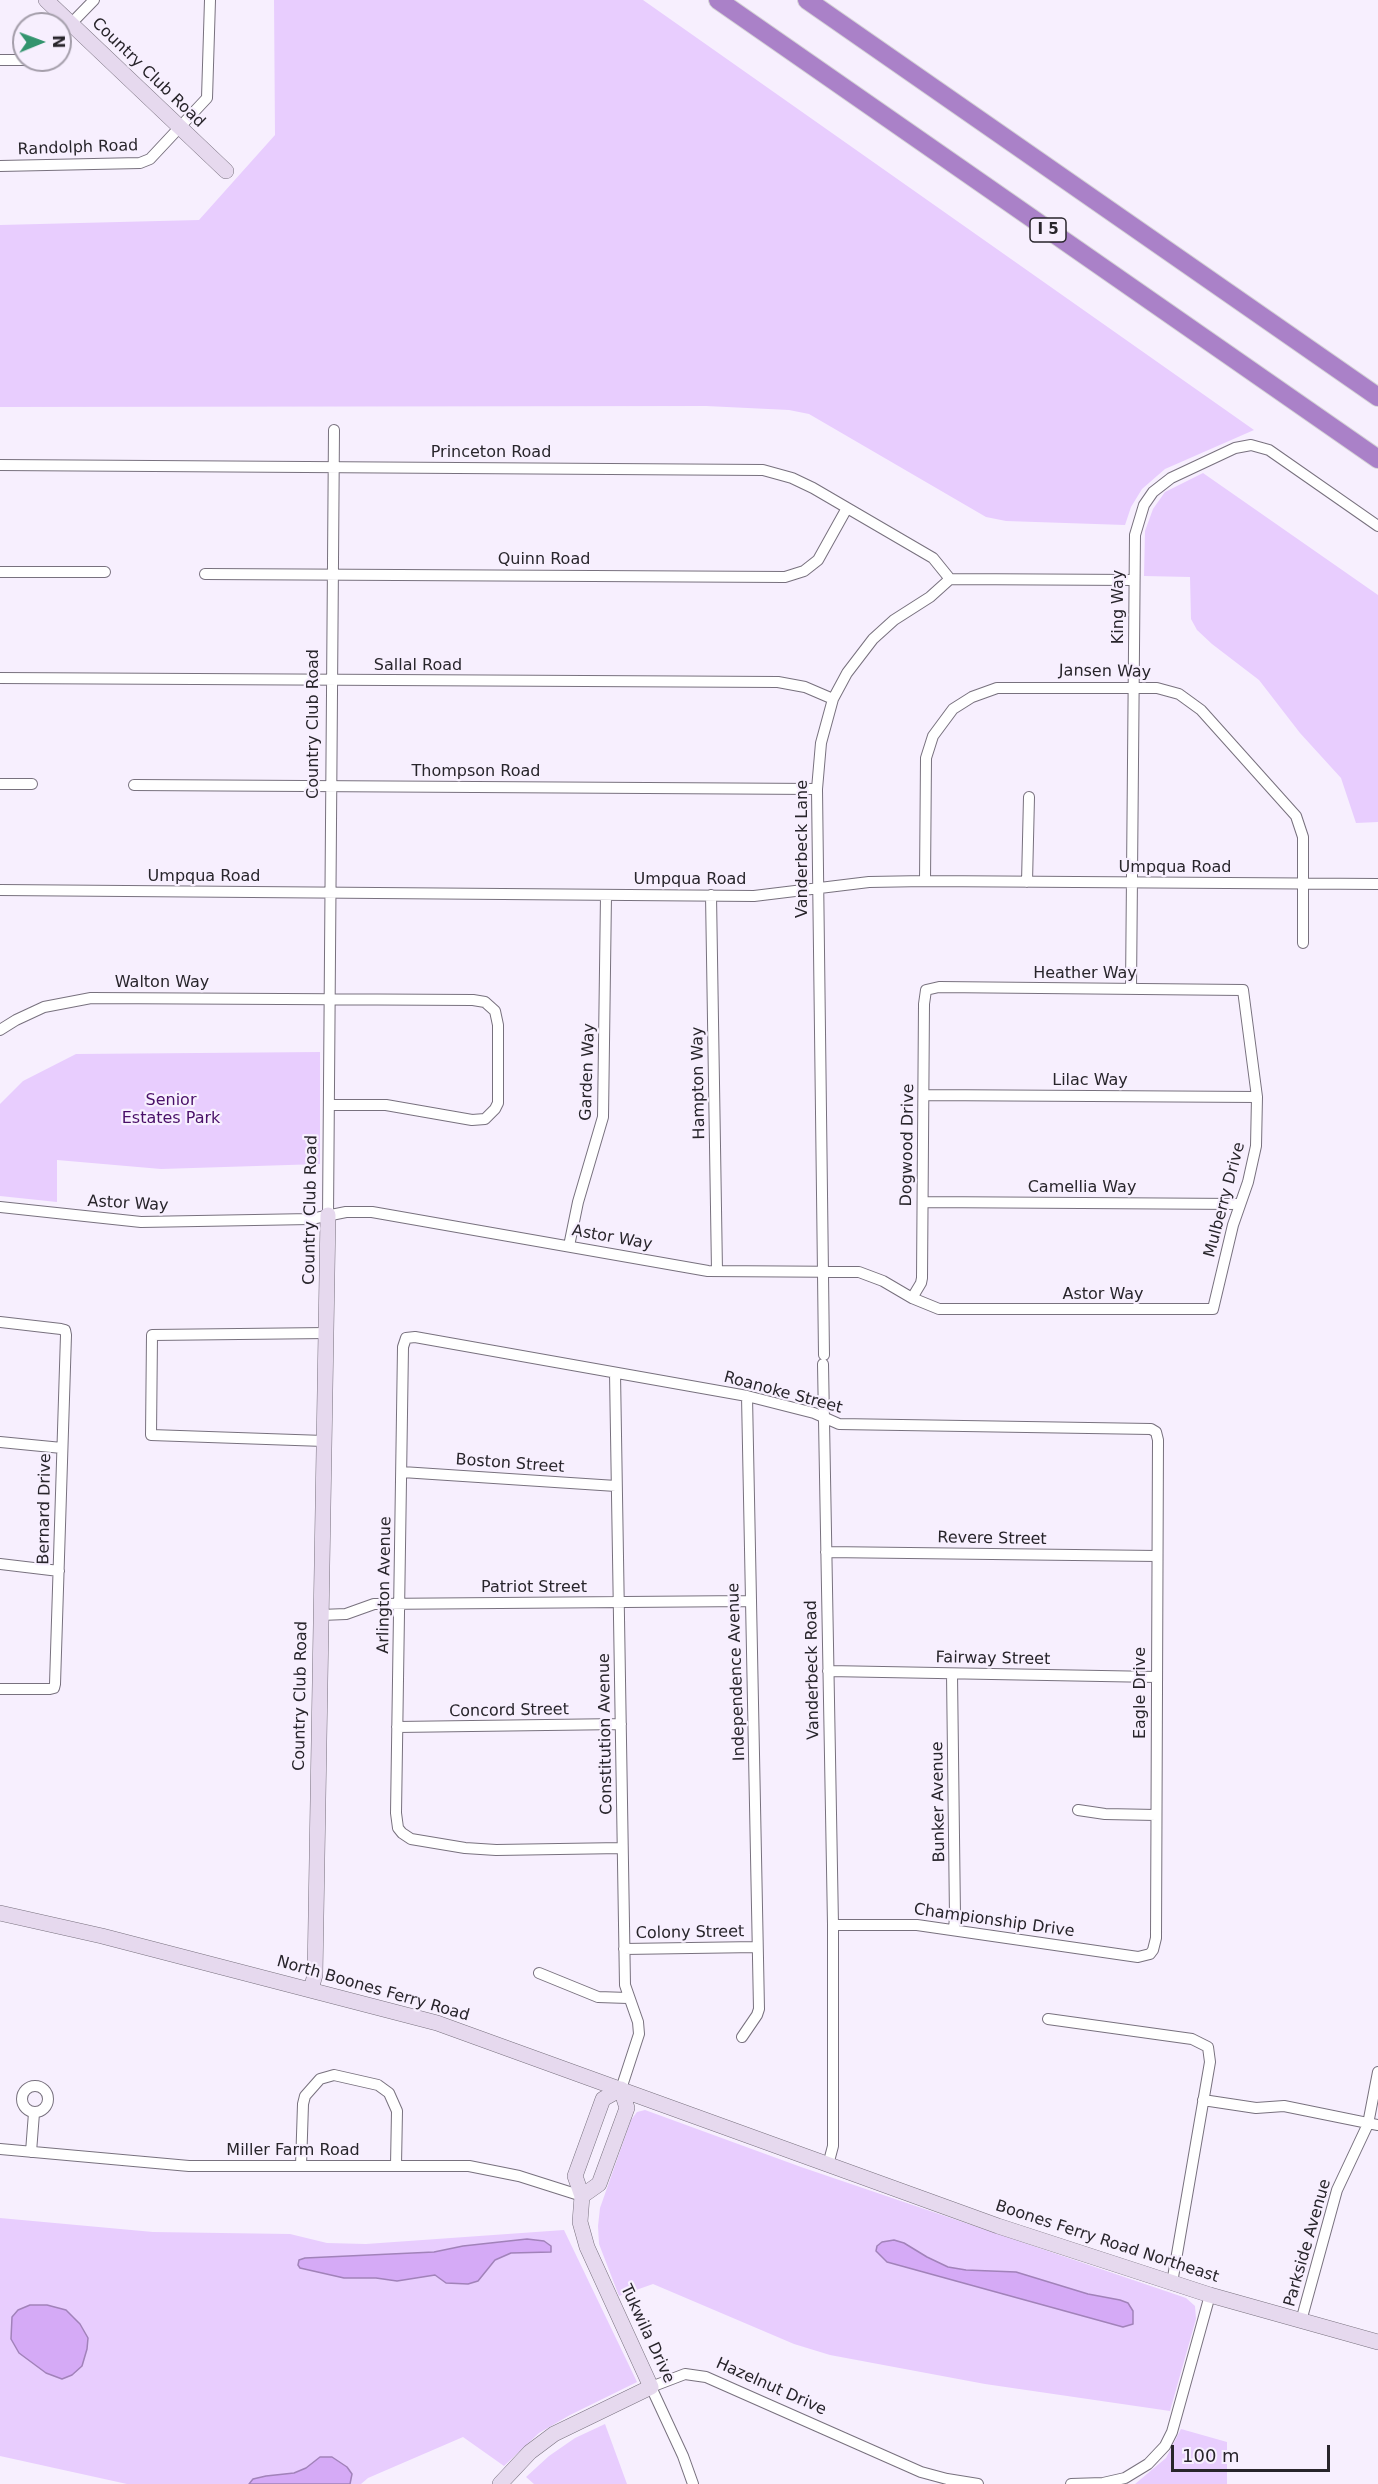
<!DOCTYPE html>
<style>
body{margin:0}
#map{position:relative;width:1378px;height:2484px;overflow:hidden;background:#f7effe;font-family:"DejaVu Sans",sans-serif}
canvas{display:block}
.north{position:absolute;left:12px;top:12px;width:60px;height:60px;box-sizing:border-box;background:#f7effe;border:2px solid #a49eaa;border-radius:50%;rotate:89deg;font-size:16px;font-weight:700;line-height:24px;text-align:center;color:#28252b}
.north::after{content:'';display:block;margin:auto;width:21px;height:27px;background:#33946e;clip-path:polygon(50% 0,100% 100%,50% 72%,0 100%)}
.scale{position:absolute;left:1171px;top:2445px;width:159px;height:27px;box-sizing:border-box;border:3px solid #28252b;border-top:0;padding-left:8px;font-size:18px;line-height:21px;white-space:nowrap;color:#28252b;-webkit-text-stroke:4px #f7effe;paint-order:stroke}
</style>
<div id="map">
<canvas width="1378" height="2484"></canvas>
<div class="north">N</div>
<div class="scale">100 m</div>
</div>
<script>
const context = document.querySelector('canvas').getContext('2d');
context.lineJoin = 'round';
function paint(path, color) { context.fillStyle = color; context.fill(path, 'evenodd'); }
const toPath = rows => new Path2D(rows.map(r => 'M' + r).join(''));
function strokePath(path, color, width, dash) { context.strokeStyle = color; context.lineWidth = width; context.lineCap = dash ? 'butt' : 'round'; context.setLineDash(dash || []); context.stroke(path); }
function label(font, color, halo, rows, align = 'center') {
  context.font = font + ' "DejaVu Sans",sans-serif'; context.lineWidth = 4.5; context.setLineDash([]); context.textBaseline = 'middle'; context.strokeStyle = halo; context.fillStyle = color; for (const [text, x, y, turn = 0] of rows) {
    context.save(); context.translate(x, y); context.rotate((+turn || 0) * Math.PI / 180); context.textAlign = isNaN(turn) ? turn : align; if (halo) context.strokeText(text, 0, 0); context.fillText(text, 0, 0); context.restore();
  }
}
const green = toPath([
 [274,0,643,0,1254,430,1165,469,1142,489,1131,507,1125,525,1006,521,986,517,809,414,789,410,706,406,0,407,0,225,199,220,275,135],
 [1203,473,1378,595,1378,822,1356,823,1341,778,1300,733,1259,680,1212,644,1197,630,1191,619,1190,577,1144,576,1145,531,1153,509,1165,492],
 [320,1052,320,1164,161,1169,57,1160,57,1202,0,1196,0,1104,23,1081,76,1054],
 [645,2110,801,2167,1186,2298,1195,2306,1196,2319,1170,2411,985,2384,830,2355,794,2344,653,2284,619,2296,599,2244,598,2226,600,2208,631,2120,637,2112],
 [0,2218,153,2232,290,2234,327,2243,366,2244,564,2230,637,2382,570,2415,539,2433,504,2466,463,2437,368,2478,361,2484,127,2484,0,2456],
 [605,2424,627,2484,534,2484,526,2477,549,2456,575,2438],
 [1181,2429,1227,2442,1227,2484,1135,2484,1166,2458]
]);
const water = toPath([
 [527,2239,544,2241,551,2246,551,2252,511,2253,495,2260,478,2281,468,2284,446,2283,435,2275,397,2281,376,2278,344,2278,300,2268,298,2265,299,2260,305,2258,434,2252,463,2246,527,2239],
 [894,2240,904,2243,927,2257,948,2267,966,2270,1016,2272,1088,2294,1120,2300,1128,2303,1133,2311,1133,2324,1123,2327,887,2262,876,2251,877,2246,882,2242,894,2240],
 [30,2305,47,2305,66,2310,80,2324,88,2338,87,2349,82,2366,72,2375,62,2379,46,2373,19,2353,11,2339,12,2317,18,2310,30,2305],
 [320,2457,332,2457,347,2467,352,2474,350,2484,249,2484,253,2479,266,2476,294,2473,306,2468,320,2457]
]);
const street = toPath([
 [60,35,94,0],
 [0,60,24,60],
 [0,166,140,163,150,159,207,98,210,0],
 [0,465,763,470,792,478,813,488,933,558,950,579],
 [0,572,105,572],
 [205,574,785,577,804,571,818,560,847,508],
 [0,678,778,682,805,687,833,699],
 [0,784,32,784],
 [134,785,817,789],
 [925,881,926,758,933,736,953,709,972,697,997,688,1157,688,1179,694,1201,710,1296,816,1303,837,1303,943],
 [1027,882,1029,797],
 [0,890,754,896,869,882,925,881,1378,884],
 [711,895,717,1271],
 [1131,989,1135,535,1144,505,1153,492,1171,478,1235,448,1251,445,1269,450,1378,526],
 [0,1030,16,1020,44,1007,91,998,473,1000,485,1002,495,1011,498,1025,498,1103,495,1109,485,1119,472,1120,386,1105,330,1105],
 [924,1095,1257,1097],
 [923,1202,1240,1204],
 [0,1207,141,1222,311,1219,346,1212,372,1212,708,1271,859,1272,883,1281,912,1298,939,1309,1213,1309,1233,1225,1248,1182,1256,1146,1257,1097,1243,990,939,987,926,990,924,1004,922,1278,921,1283,912,1298],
 [328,1215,334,430],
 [569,1246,578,1202,603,1117,606,895],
 [0,1322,61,1329,65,1330,66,1335,55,1684,54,1688,50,1689,0,1689],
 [824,1355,817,789,821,743,833,699,847,673,873,639,894,620,930,597,950,579,1134,580],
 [823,1364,833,1925,833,2146,828,2165],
 [615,1373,625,1985,638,2022,639,2034,621,2089],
 [324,1441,151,1435,152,1335,327,1333],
 [0,1442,62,1448],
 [402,1472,616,1486],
 [826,1552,1157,1556],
 [0,1564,59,1571],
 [321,1615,346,1614,374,1604,750,1601],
 [828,1671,1156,1677],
 [952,1674,955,1917,954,1929],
 [397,1727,621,1724],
 [1078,1810,1105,1814,1156,1815],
 [622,1848,496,1850,465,1848,411,1839,402,1833,398,1828,396,1813,403,1347,406,1338,415,1337,747,1396,814,1413,839,1424,1151,1429,1156,1432,1158,1440,1156,1938,1153,1950,1150,1954,1138,1957,917,1925,833,1925],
 [624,1949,757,1947],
 [539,1973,598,1997,628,1998],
 [1048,2019,1192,2039,1208,2047,1210,2062,1172,2283],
 [742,2037,757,2015,759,2009,747,1396],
 '22 2099a13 13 0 1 1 26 0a13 13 0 1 1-26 0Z',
 [1203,2100,1256,2108,1284,2106,1378,2125],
 [0,2149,189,2166,469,2166,519,2176,582,2196],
 [31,2152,34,2113],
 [301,2166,303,2104,305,2096,320,2079,334,2075,378,2085,389,2093,397,2111,396,2165],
 [1301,2321,1337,2190,1368,2124,1378,2072],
 [693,2484,683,2456,651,2387,685,2374,706,2377,921,2472,947,2479,978,2484],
 [1071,2484,1103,2483,1125,2478,1148,2464,1165,2446,1172,2432,1210,2295]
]);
const secondary = toPath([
 [46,0,226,171],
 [0,1913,102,1936,437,2023,998,2226,1210,2295,1378,2342],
 [311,1989,315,1975,328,1215],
 [500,2484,530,2452,554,2434,651,2387,587,2247,580,2222,582,2196,575,2176,603,2099,621,2089,627,2108,599,2184,582,2196]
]);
const highway = toPath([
 [718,0,1378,459],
 [807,0,1378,397]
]);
const shields = [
 [1048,230,36]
];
const shieldNames = [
 ["I 5",1048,230]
];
const streetNames = [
 ["Country Club Road",148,73,44],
 ["Randolph Road",78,148,-2],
 ["Princeton Road",491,453],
 ["Quinn Road",544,560],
 ["King Way",1119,607,-90],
 ["Sallal Road",418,666],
 ["Jansen Way",1105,672,1],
 ["Country Club Road",314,724,-90],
 ["Thompson Road",476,772],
 ["Vanderbeck Lane",803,849,-90],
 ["Umpqua Road",1175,868],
 ["Umpqua Road",204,877],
 ["Umpqua Road",690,880],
 ["Heather Way",1085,974],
 ["Walton Way",162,983],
 ["Garden Way",588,1072,-88],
 ["Lilac Way",1090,1081],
 ["Hampton Way",699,1083,-91],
 ["Dogwood Drive",908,1145,-89],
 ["Camellia Way",1082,1188],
 ["Mulberry Drive",1225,1200,-75],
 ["Astor Way",128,1204,3],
 ["Country Club Road",311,1210,-89],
 ["Astor Way",612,1238,10],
 ["Astor Way",1103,1295],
 ["Roanoke Street",783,1393,15],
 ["Boston Street",510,1464,4],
 ["Bernard Drive",45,1509,-89],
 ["Revere Street",992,1539,1],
 ["Arlington Avenue",385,1585,-89],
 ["Patriot Street",534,1588],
 ["Fairway Street",993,1659,1],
 ["Vanderbeck Road",813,1670,-91],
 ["Independence Avenue",737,1672,-92],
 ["Eagle Drive",1141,1693,-90],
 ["Country Club Road",301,1696,-89],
 ["Concord Street",509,1711,-1],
 ["Constitution Avenue",606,1734,-91],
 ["Bunker Avenue",939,1802,-91],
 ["Championship Drive",994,1921,8],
 ["Colony Street",690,1933,-1],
 ["North Boones Ferry Road",373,1989,16],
 ["Miller Farm Road",293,2151],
 ["Boones Ferry Road Northeast",1107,2242,18],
 ["Parkside Avenue",1308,2243,-74],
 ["Tukwila Drive",647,2334,65],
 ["Hazelnut Drive",771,2387,24]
];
const parkNames = [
 ["Senior",171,1101],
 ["Estates Park",171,1119]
];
paint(green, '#e8cdfe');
paint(water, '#d5aaf6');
strokePath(water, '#a182b9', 1.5);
strokePath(street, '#78717e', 12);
strokePath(secondary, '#78717e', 16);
strokePath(highway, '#d4d3d5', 20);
strokePath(street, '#fff', 10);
strokePath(secondary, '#e6d9ee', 15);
strokePath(highway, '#aa81c8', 18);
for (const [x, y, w] of shields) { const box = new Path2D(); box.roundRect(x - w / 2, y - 12, w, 24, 4.5); context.fillStyle = '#f7effe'; context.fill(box); strokePath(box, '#28252b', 1.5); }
label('bold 15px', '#28252b', null, shieldNames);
label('16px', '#28252b', '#f7effe', streetNames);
label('16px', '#490f68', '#f7effe', parkNames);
</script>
